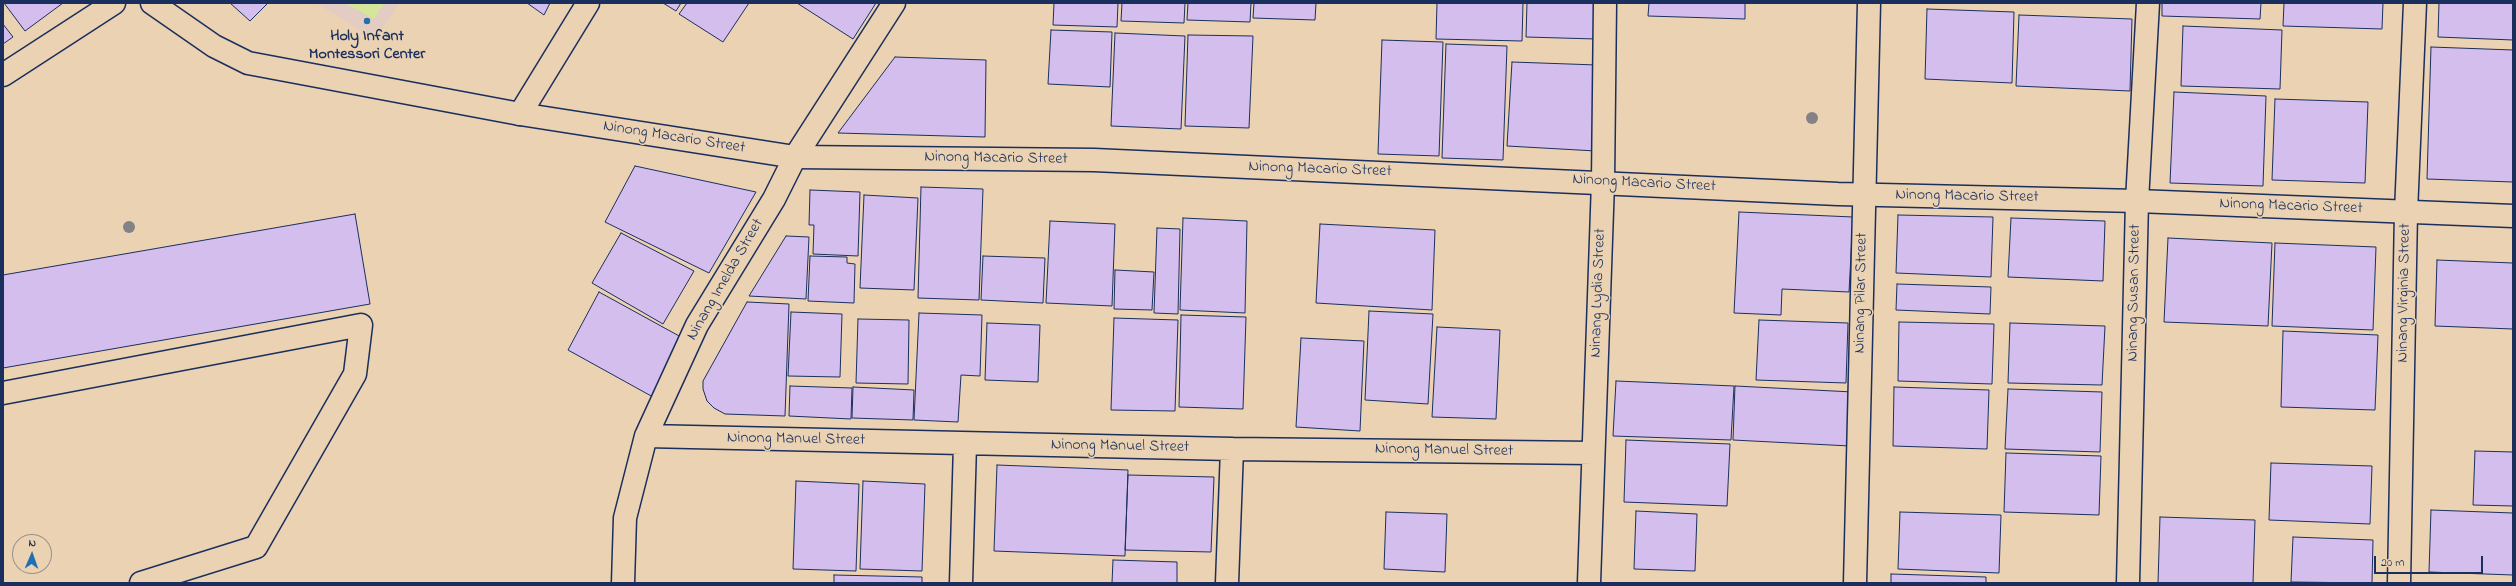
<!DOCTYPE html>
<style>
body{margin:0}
#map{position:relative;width:2516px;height:586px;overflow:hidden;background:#ead2b2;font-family:"Indie Flower",sans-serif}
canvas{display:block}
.frame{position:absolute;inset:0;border:4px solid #1b2f5e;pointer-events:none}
.north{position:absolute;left:12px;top:534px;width:40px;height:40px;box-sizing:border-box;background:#ead2b2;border:1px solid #979190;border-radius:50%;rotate:2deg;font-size:11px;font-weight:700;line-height:16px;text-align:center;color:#1b2f5e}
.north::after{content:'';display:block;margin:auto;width:14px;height:18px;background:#1f6fb2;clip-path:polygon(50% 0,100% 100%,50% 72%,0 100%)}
.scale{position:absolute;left:2374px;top:556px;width:109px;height:18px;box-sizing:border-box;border:2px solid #1b2f5e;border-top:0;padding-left:5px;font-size:12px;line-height:14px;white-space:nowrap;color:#1b2f5e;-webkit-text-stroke:3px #ead2b2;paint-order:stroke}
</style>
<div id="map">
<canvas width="2516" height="586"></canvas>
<div class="frame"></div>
<div class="north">N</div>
<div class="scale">20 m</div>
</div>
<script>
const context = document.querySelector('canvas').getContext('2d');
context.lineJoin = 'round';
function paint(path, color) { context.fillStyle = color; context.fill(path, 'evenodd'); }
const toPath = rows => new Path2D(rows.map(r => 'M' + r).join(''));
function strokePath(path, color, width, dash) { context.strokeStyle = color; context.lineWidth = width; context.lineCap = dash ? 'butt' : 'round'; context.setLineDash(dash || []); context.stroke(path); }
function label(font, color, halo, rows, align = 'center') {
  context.font = font + ' "Indie Flower",sans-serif'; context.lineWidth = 3; context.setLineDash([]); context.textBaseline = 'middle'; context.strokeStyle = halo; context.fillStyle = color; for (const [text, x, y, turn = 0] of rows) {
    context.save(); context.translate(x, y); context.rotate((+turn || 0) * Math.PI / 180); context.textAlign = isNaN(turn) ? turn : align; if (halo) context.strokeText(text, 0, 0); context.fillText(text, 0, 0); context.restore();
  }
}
const built = toPath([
 [316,3,400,3,375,39]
]);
const green = toPath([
 [345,3,384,3,374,19]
]);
const building = toPath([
 [4,3,63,3,25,31,4,3],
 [230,3,268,3,250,21,230,3],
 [527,3,550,3,544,15,527,3],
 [663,3,681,3,676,11,663,3],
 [687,3,749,3,723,42,679,14,687,3],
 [797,3,876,3,853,39,797,3],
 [1054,3,1118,3,1117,27,1053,25,1054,3],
 [1122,3,1185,3,1184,23,1121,21,1122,3],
 [1188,3,1251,3,1250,22,1187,20,1188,3],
 [1254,3,1316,3,1315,20,1253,18,1254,3],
 [1437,3,1523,3,1522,41,1436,39,1437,3],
 [1527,3,1597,3,1596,39,1526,37,1527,3],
 [1649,3,1745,3,1745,19,1648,16,1649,3],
 [2162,3,2261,3,2260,19,2162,16,2162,3],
 [2284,3,2383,3,2382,29,2283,26,2284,3],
 [2439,3,2513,3,2513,40,2438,37,2439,3],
 [1927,9,2014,12,2012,83,1925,79,1927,9],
 [2019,15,2132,19,2130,91,2016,86,2019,15],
 [3,24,13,37,3,44,3,24],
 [2183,26,2282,30,2280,89,2181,86,2183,26],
 [1051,30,1112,32,1110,87,1048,84,1051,30],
 [1115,33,1185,36,1181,129,1111,126,1115,33],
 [1188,35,1253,36,1249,128,1185,126,1188,35],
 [1382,40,1443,42,1439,156,1378,154,1382,40],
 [1446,44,1507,46,1503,160,1442,158,1446,44],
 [2431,47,2513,50,2513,182,2427,179,2431,47],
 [895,57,986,60,985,137,838,133,895,57],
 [1512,62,1597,65,1596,151,1507,146,1512,62],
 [2174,92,2266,96,2263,186,2170,183,2174,92],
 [2275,99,2368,102,2365,183,2272,180,2275,99],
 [635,166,756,192,709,273,605,222,635,166],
 [921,187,983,189,979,300,918,298,921,187],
 [810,190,860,192,858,256,813,254,814,225,809,225,810,190],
 [864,195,918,198,914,290,860,288,864,195],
 [1739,212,1853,217,1849,292,1782,289,1781,315,1734,313,1739,212],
 [355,214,370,304,3,368,3,275,355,214],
 [1898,215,1993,217,1991,277,1896,273,1898,215],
 [1183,218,1247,221,1245,313,1180,310,1183,218],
 [2011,218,2105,221,2103,281,2008,277,2011,218],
 [1050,221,1115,224,1112,306,1046,303,1050,221],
 [1320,224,1435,230,1432,310,1316,303,1320,224],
 [1157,228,1180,229,1178,314,1154,313,1157,228],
 [621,233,694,271,663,324,592,283,621,233],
 [786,236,809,237,806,299,749,296,786,236],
 [2168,238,2272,243,2268,326,2164,322,2168,238],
 [2275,243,2376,247,2373,330,2272,326,2275,243],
 [810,256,847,257,847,263,855,264,854,303,808,301,810,256],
 [983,256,1045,258,1043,303,981,300,983,256],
 [2437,260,2513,263,2513,329,2435,326,2437,260],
 [1115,270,1154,272,1152,310,1114,309,1115,270],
 [1897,284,1991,287,1990,314,1896,310,1897,284],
 [599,292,681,337,653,397,568,350,599,292],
 [747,302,789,304,785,416,725,414,714,408,707,401,703,389,703,381,747,302],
 [1369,311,1433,314,1428,404,1365,400,1369,311],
 [791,312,842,314,840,377,788,376,791,312],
 [919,313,982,315,980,376,961,375,958,422,914,420,919,313],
 [1181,315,1246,317,1243,409,1179,407,1181,315],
 [1114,318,1178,320,1175,411,1111,410,1114,318],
 [858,319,909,320,908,384,856,383,858,319],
 [1759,320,1848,323,1846,383,1756,380,1759,320],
 [1899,322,1994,324,1992,384,1898,381,1899,322],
 [987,323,1040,325,1038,382,985,380,987,323],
 [2010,323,2105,326,2102,385,2008,383,2010,323],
 [1437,327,1500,330,1496,419,1432,417,1437,327],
 [2283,331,2378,335,2375,410,2281,407,2283,331],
 [1301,338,1364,341,1360,431,1296,427,1301,338],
 [1616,381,1734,386,1731,440,1613,436,1616,381],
 [790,386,852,388,851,419,789,416,790,386],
 [1735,386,1853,392,1850,446,1733,440,1735,386],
 [853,387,914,390,913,420,852,418,853,387],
 [1894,387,1989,390,1987,449,1893,446,1894,387],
 [2008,389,2102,392,2100,452,2005,449,2008,389],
 [1626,440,1730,444,1727,506,1624,502,1626,440],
 [2475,451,2513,452,2513,506,2473,505,2475,451],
 [2006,453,2101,456,2099,515,2004,512,2006,453],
 [2271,463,2372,466,2370,524,2269,520,2271,463],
 [997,465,1128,470,1125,556,994,551,997,465],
 [1128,475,1214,477,1211,552,1125,550,1128,475],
 [796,481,859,484,856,571,793,569,796,481],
 [863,481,925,484,922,571,860,569,863,481],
 [2431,510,2513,513,2513,575,2429,572,2431,510],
 [1636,511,1697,514,1695,571,1634,569,1636,511],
 [1386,512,1447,514,1445,572,1384,569,1386,512],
 [1900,512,2001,515,1999,573,1898,569,1900,512],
 [2160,517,2255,520,2253,583,2158,583,2160,517],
 [2293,537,2373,540,2372,583,2291,582,2293,537],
 [1113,560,1177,562,1177,583,1112,583,1113,560],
 [1891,574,1986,577,1986,583,1891,583,1891,574],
 [834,575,922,577,922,583,834,583,834,575]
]);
const street = toPath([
 [520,114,588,3],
 [3,393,361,325,355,374,256,547,141,583],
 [646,436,1232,449,1593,453],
 [623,583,625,518,646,436,697,325,774,199,795,157,894,3],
 [961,583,965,444],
 [1227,583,1232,449],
 [1589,583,1603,182,1605,3],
 [1855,583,1869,3],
 [2128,583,2137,201,2148,3],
 [2399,583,2406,212,2415,3]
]);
const secondary = toPath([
 [152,3,214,46,248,63,520,114,795,157,1094,160,1838,194,2137,201,2513,216],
 [3,75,114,3]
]);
const trees = [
 [1812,118],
 [129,227]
];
const markers = [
 [367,21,4,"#1f6fb2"]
];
const poiNames = [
 ["Holy Infant",367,37],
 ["Montessori Center",367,55]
];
const streetNames = [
 ["Ninong Macario Street",674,138,9],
 ["Ninong Macario Street",996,159,1],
 ["Ninong Macario Street",1320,170,2],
 ["Ninong Macario Street",1644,184,3],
 ["Ninong Macario Street",1967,197,1],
 ["Ninong Macario Street",2291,207,2],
 ["Ninang Imelda Street",726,280,-60],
 ["Ninang Lydia Street",1599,293,-88],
 ["Ninang Pilar Street",1862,293,-89],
 ["Ninang Susan Street",2135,293,-89],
 ["Ninang Virginia Street",2405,293,-89],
 ["Ninong Manuel Street",796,440,1],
 ["Ninong Manuel Street",1120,447,1],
 ["Ninong Manuel Street",1444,451,1]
];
paint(built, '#e3ccc4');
paint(green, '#d5e69a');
paint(building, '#d3beee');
strokePath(building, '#1b2f5e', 1);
strokePath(street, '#1b2f5e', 25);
strokePath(secondary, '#1b2f5e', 25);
strokePath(street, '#ead2b2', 22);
strokePath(secondary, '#ead2b2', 22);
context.fillStyle = '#838287';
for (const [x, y] of trees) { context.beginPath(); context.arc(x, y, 6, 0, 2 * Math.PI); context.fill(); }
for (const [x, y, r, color] of markers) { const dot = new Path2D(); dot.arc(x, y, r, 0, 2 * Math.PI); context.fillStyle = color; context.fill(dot); strokePath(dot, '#ead2b2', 1.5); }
label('bold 16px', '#1b2f5e', '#ead2b2', poiNames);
label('16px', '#1b2f5e', '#ead2b2', streetNames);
</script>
